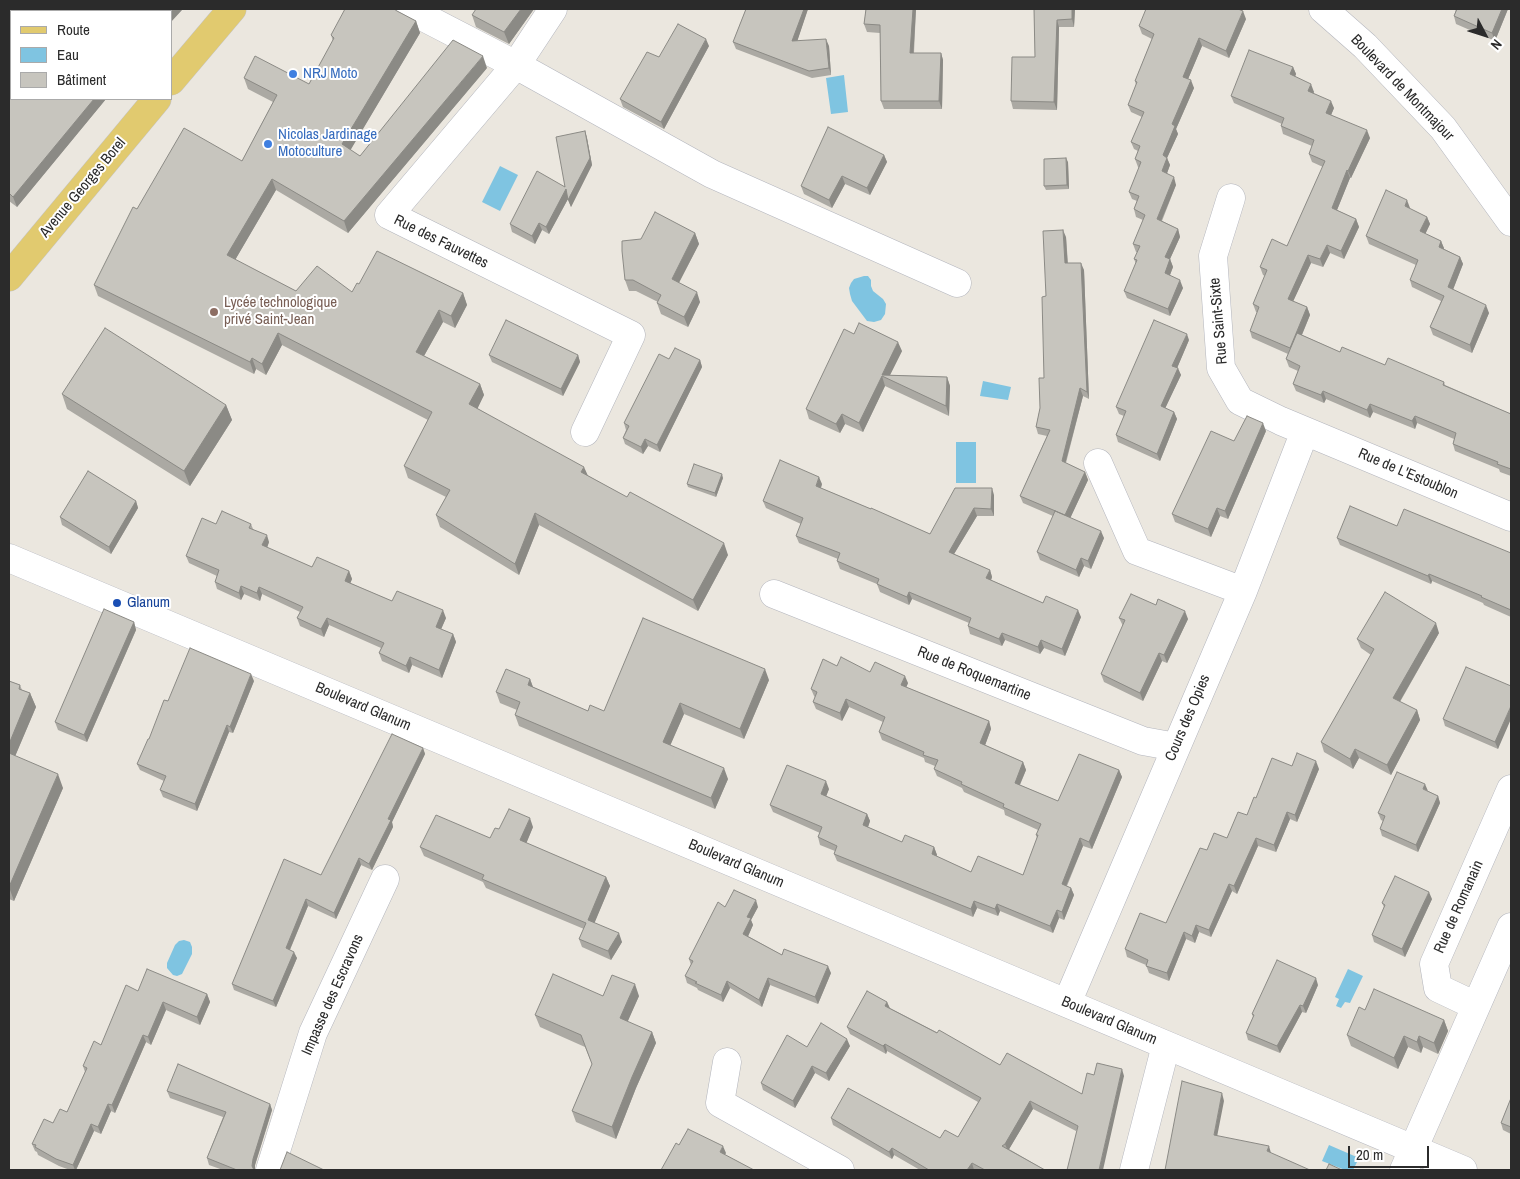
<!DOCTYPE html>
<meta charset="utf-8">
<style>
body{margin:0}
#map{position:relative;width:1520px;height:1179px;overflow:hidden;background:#ebe7df;font-family:"Archivo Narrow",sans-serif}
canvas{display:block}
.frame{position:absolute;inset:0;border:10px solid #2b2b2b;pointer-events:none}
.legend{position:absolute;left:10px;top:10px;width:162px;height:90px;box-sizing:border-box;background:#fff;border:1px solid #aaa;margin:0;padding:6px 9px;list-style:none;font-size:15px;color:#2b2b2b}
.legend li{display:flex;align-items:center;gap:10px;height:25px}
.legend b{width:25px;border:1px solid #aaa}
.north{position:absolute;left:1460px;top:10px;width:50px;height:50px;-webkit-text-stroke:4px #fff;paint-order:stroke;rotate:130deg;font-size:14px;font-weight:700;line-height:20px;text-align:center;color:#2b2b2b}
.north::after{content:'';display:block;margin:auto;width:18px;height:22px;background:#2b2b2b;clip-path:polygon(50% 0,100% 100%,50% 72%,0 100%)}
.scale{position:absolute;left:1348px;top:1146px;width:81px;height:22px;box-sizing:border-box;border:2px solid #2b2b2b;border-top:0;padding-left:6px;font-size:15px;line-height:18px;white-space:nowrap;color:#2b2b2b;-webkit-text-stroke:4px #fff;paint-order:stroke}
</style>
<div id="map">
<canvas width="1520" height="1179"></canvas>
<div class="frame"></div>
<ul class="legend">
<li><b style="height:6px;background:#e1ca6f"></b>Route</li>
<li><b style="height:14px;background:#7fc4e1"></b>Eau</li>
<li><b style="height:14px;background:#c7c5be"></b>Bâtiment</li>
</ul>
<div class="north">N</div>
<div class="scale">20 m</div>
</div>
<script>
const context = document.querySelector('canvas').getContext('2d');
context.lineJoin = 'round';
function paint(path, color) { context.fillStyle = color; context.fill(path, 'evenodd'); }
const toPath = rows => new Path2D(rows.map(r => 'M' + r).join(''));
function strokePath(path, color, width, dash) { context.strokeStyle = color; context.lineWidth = width; context.lineCap = dash ? 'butt' : 'round'; context.setLineDash(dash || []); context.stroke(path); }
function label(font, color, halo, rows, align = 'center') {
  context.font = font + ' "Archivo Narrow",sans-serif'; context.lineWidth = 4; context.setLineDash([]); context.textBaseline = 'middle'; context.strokeStyle = halo; context.fillStyle = color; for (const [text, x, y, turn = 0] of rows) {
    context.save(); context.translate(x, y); context.rotate((+turn || 0) * Math.PI / 180); context.textAlign = isNaN(turn) ? turn : align; if (halo) context.strokeText(text, 0, 0); context.fillText(text, 0, 0); context.restore();
  }
}
const water = toPath([
 [844,75,848,112,831,114,826,78],
 [500,166,518,175,500,211,482,202],
 [864,276,868,276,871,280,871,286,873,291,883,299,886,304,885,314,881,320,874,322,867,321,852,301,850,294,849,288,851,283,854,279],
 [983,381,1011,387,1008,400,980,396],
 [956,442,976,442,976,483,956,483],
 [184,940,190,942,192,947,192,954,182,974,177,976,173,975,167,968,167,963,175,945,179,941],
 [1348,969,1363,976,1350,1003,1345,1002,1341,1008,1336,1006,1339,999,1335,997],
 [1329,1145,1359,1158,1353,1170,1345,1170,1322,1161]
]);
const minor = toPath([
 [102,9,105,11],
 [408,9,516,65,389,215,631,335,585,432],
 [553,9,516,65,712,174,957,283],
 [1323,9,1365,46,1443,128,1511,222],
 [1231,198,1213,256,1221,368,1240,401,1281,421,1511,517],
 [1098,463,1137,551,1243,591],
 [9,558,1463,1170],
 [774,594,1143,741,1176,747],
 [1067,1003,1243,591,1305,431],
 [1476,1006,1438,988,1434,964,1511,789],
 [727,1062,720,1103,840,1170],
 [270,1170,313,1033,385,879],
 [1134,1170,1166,1045],
 [1404,1170,1511,927]
]);
const primary = toPath([
 [171,81,232,9],
 [9,277,157,99]
]);
const wall = toPath([
 [9,9,11,11,11,99,106,99,17,207,9,201],
 [534,9,509,44,476,27,472,15],
 [746,9,808,9,797,41,829,46,831,75,812,78,736,49,733,42],
 [866,9,916,9,914,53,941,53,943,60,942,109,884,109,881,101,880,33,867,32,864,24],
 [1034,9,1075,9,1074,27,1059,27,1057,110,1013,109,1011,101,1035,57],
 [1456,9,1508,9,1495,41,1456,24,1454,16],
 [397,11,416,21,420,33,350,150,360,156,487,68,348,233,276,190,235,260,296,291,352,292,359,284,463,293,467,305,455,328,443,322,424,356,480,384,484,395,477,408,587,475,728,555,698,611,539,525,519,575,440,527,436,515,446,497,408,478,404,466,428,420,282,345,266,375,256,369,254,374,98,296,94,285,137,209,242,161,273,102,248,89,244,78,309,84,333,41,331,35],
 [1246,19,1229,58,1202,46,1188,79,1194,88,1176,129,1178,134,1167,158,1170,165,1167,173,1176,185,1162,221,1178,229,1180,237,1170,259,1173,267,1170,275,1183,288,1170,316,1127,298,1124,291,1136,264,1134,259,1137,252,1136,252,1133,244,1143,220,1136,217,1134,209,1137,201,1132,199,1129,192,1139,168,1138,167,1135,159,1138,151,1134,149,1131,142,1142,117,1131,112,1128,105,1136,85,1135,81,1152,39,1142,34,1139,26],
 [709,46,664,129,623,107,620,99,659,57],
 [1293,67,1296,74,1295,76,1314,92,1313,93,1334,108,1331,115,1370,138,1351,178,1350,178,1337,210,1356,219,1359,227,1344,259,1330,253,1323,267,1311,263,1293,301,1307,307,1310,315,1302,335,1340,352,1444,382,1445,385,1511,414,1511,476,1500,472,1499,469,1455,451,1453,444,1454,439,1417,423,1415,429,1373,412,1370,418,1326,399,1324,403,1296,391,1293,384,1298,371,1289,367,1286,359,1288,354,1252,338,1250,331,1257,312,1256,312,1253,304,1265,276,1263,275,1260,267,1287,246,1323,167,1312,162,1309,154,1312,146,1283,134,1281,126,1282,124,1234,103,1231,96],
 [585,131,587,138,592,165,571,207,568,199,549,234,542,230,535,244,512,232,510,224,565,187],
 [884,155,887,162,870,195,845,184,832,208,804,194,801,186],
 [1068,162,1069,189,1046,190,1044,186],
 [1410,208,1410,209,1427,217,1430,224,1425,234,1441,241,1444,249,1460,257,1463,264,1453,289,1489,313,1472,353,1433,335,1430,327,1441,301,1412,287,1410,280,1416,265,1369,244,1366,236],
 [695,233,699,244,679,283,700,302,688,327,661,314,657,303,658,302,636,291,629,291,625,280,641,239],
 [1066,237,1068,263,1084,270,1089,399,1083,396,1066,463,1085,472,1088,480,1070,518,1104,538,1091,569,1084,566,1079,577,1040,560,1037,552,1053,516,1023,503,1020,496,1047,436,1038,434,1036,427,1040,408,1044,378,1046,296],
 [854,334,902,351,890,375,947,377,950,386,949,416,885,386,863,432,845,424,840,433,809,419,806,409],
 [1189,340,1177,368,1181,375,1165,408,1174,412,1177,419,1160,461,1118,442,1116,435,1124,416,1119,414,1116,407],
 [489,355,578,355,580,362,563,396,492,362],
 [669,359,700,360,702,367,660,452,648,446,643,454,625,444,623,438,626,430,624,423],
 [62,394,226,405,232,420,190,486,67,409],
 [1266,431,1228,519,1220,516,1211,537,1175,522,1172,514,1234,441],
 [723,478,716,497,688,487,687,484],
 [822,484,821,488,930,534,994,495,994,516,977,516,954,554,990,570,992,577,991,580,1043,603,1081,617,1065,656,1044,648,1040,654,1005,640,1002,646,970,634,968,626,969,623,912,599,909,605,880,592,877,584,840,569,837,561,838,559,799,543,796,536,801,524,766,508,763,501],
 [136,501,138,508,111,554,62,525,60,517],
 [216,524,251,524,253,529,269,542,267,548,312,567,349,571,352,579,350,583,392,601,446,618,441,629,453,634,456,642,442,678,412,665,409,673,382,661,379,653,381,648,329,625,324,637,300,626,297,618,300,612,262,594,260,601,244,594,241,600,217,589,215,582,217,576,189,563,186,556],
 [1397,526,1511,553,1511,617,1484,605,1483,603,1432,581,1431,584,1340,545,1337,538],
 [1156,605,1188,619,1167,663,1162,661,1143,701,1104,682,1101,674,1123,626,1119,618],
 [134,622,136,630,87,742,58,730,55,722],
 [1439,633,1400,702,1417,710,1420,720,1391,775,1359,758,1353,769,1324,752,1321,742,1371,655,1361,648,1357,639],
 [837,666,870,672,908,683,906,687,989,721,991,729,985,745,1023,762,1026,770,1020,785,1058,801,1119,770,1122,777,1092,849,1083,846,1067,886,1071,888,1074,895,1064,920,1059,918,1053,933,1000,911,998,916,977,908,973,917,837,861,834,854,835,851,820,845,818,837,820,833,773,812,770,805,829,789,826,796,867,814,870,821,868,827,902,842,934,847,937,855,936,856,971,872,1023,875,1037,838,1036,835,1038,830,1005,815,1004,810,964,792,962,788,937,776,934,769,935,766,925,762,924,758,882,740,879,732,883,722,849,707,842,721,816,709,813,702,815,697,814,696,811,689],
 [530,679,533,687,588,711,604,711,769,680,744,739,684,714,670,745,728,779,715,809,519,726,515,715,517,710,500,703,496,692],
 [9,681,20,685,22,690,30,693,36,707,15,756,63,788,14,901,9,899],
 [254,681,233,733,229,732,197,811,163,797,160,790,164,781,140,770,137,764,168,701],
 [1511,686,1498,749,1445,726,1443,719],
 [423,748,425,754,392,822,393,827,372,870,361,865,336,919,308,906,290,950,297,958,276,1007,234,990,232,984,321,875],
 [1292,766,1319,769,1297,822,1290,819,1276,852,1258,846,1237,894,1232,891,1211,937,1199,932,1195,943,1186,939,1169,981,1149,973,1146,965,1127,957,1125,949,1166,923,1207,850,1227,838,1247,815,1256,798],
 [1428,791,1438,796,1440,803,1418,852,1382,836,1380,829,1383,821,1381,820,1378,813],
 [533,827,526,843,606,877,610,886,594,923,622,942,611,960,582,947,579,939,584,929,486,888,483,882,424,856,420,847,490,838,499,829],
 [1432,899,1405,957,1374,942,1372,935,1384,907,1382,903],
 [725,907,758,907,751,920,753,925,748,936,782,955,831,973,818,1004,770,985,762,1007,730,988,723,1002,698,990,697,988,687,983,685,976,691,965,689,959],
 [1318,985,1306,1013,1302,1012,1280,1053,1248,1040,1246,1033,1253,1017,1252,1014],
 [138,991,207,994,210,1002,200,1025,166,1010,151,1045,146,1042,115,1113,111,1111,101,1134,94,1131,76,1170,70,1170,59,1166,38,1155,37,1152,35,1151,32,1144,53,1123,67,1112,85,1072,83,1066,101,1045],
 [603,996,639,996,627,1022,652,1032,656,1043,636,1088,616,1139,576,1122,572,1111,592,1064,585,1047,540,1027,535,1015],
 [887,1002,890,1008,1000,1065,1082,1094,1094,1075,1124,1076,1076,1131,1033,1109,1009,1149,1045,1170,920,1170,894,1155,892,1159,833,1125,831,1118,940,1138,958,1137,978,1102,887,1051,886,1054,850,1034,847,1027],
 [1365,1010,1444,1020,1448,1031,1438,1054,1423,1047,1421,1053,1408,1047,1398,1069,1351,1046,1347,1035],
 [850,1046,829,1081,815,1073,795,1108,763,1090,761,1083,807,1047],
 [167,1091,270,1104,272,1110,255,1165,255,1170,223,1170,209,1165,207,1158,223,1117,170,1098],
 [1511,1098,1511,1134,1503,1130,1501,1123]
]);
const shadedWall = toPath([
 [37,9,39,9,40,11,34,11],
 [170,9,183,9,171,22,171,11,168,11],
 [521,9,534,9,509,44,504,32],
 [804,9,808,9,795,48,792,41],
 [913,9,916,9,913,60,910,53],
 [1072,9,1075,9,1074,27,1072,19],
 [1502,9,1508,9,1495,41,1492,33],
 [1243,11,1246,19,1229,58,1226,51],
 [1057,20,1059,27,1057,110,1054,102],
 [416,21,420,33,347,156,342,144],
 [1199,38,1202,46,1186,84,1183,77],
 [706,39,709,46,664,129,661,122],
 [826,39,829,46,831,75,829,68],
 [941,53,943,60,942,109,939,101],
 [483,56,487,68,348,233,344,221],
 [1293,67,1296,74,1293,82,1290,74],
 [1191,80,1194,88,1176,129,1178,134,1167,158,1170,165,1165,179,1162,171,1163,155,1172,124],
 [1311,84,1314,92,1311,98,1308,91],
 [94,99,106,99,17,207,13,197],
 [1331,101,1334,108,1329,120,1326,113],
 [1367,130,1370,138,1351,178,1348,171],
 [585,131,587,138,592,165,571,207,568,200],
 [884,155,887,162,870,195,867,188],
 [1066,158,1068,162,1069,189,1067,185],
 [1347,170,1350,178,1335,215,1332,208],
 [842,176,845,184,832,208,829,200],
 [1174,177,1176,185,1159,226,1157,219],
 [272,179,276,190,231,267,227,255],
 [566,189,569,197,549,234,546,227],
 [1407,200,1410,208,1407,214,1405,206],
 [1427,217,1430,224,1423,239,1420,231],
 [1356,219,1359,227,1344,259,1341,251],
 [539,223,542,230,535,244,532,236],
 [1178,229,1180,237,1170,259,1173,267,1168,280,1165,273,1165,257],
 [1063,230,1066,237,1068,271,1065,263],
 [695,233,699,244,675,290,672,279],
 [1441,241,1444,248,1442,255,1439,247],
 [1327,245,1330,253,1323,267,1320,259],
 [1308,255,1311,263,1291,306,1288,299],
 [1460,257,1463,264,1451,295,1448,287],
 [1081,263,1084,270,1089,399,1087,392],
 [1180,280,1183,288,1170,316,1168,309],
 [697,292,700,302,688,327,684,317],
 [463,293,467,305,455,328,451,316],
 [1486,305,1489,313,1472,353,1470,345],
 [1307,307,1310,315,1293,356,1290,348],
 [439,310,443,322,420,363,416,352],
 [278,333,282,345,266,375,262,364],
 [1187,334,1189,340,1175,373,1172,366],
 [898,342,902,351,888,379,882,375],
 [578,355,580,362,563,396,561,389],
 [252,358,256,369,254,374,250,362],
 [700,360,702,367,660,452,657,445],
 [1178,368,1181,375,1163,413,1161,406],
 [882,376,885,386,863,432,859,423],
 [947,377,950,386,949,416,946,406],
 [480,384,484,395,474,416,469,404],
 [1080,388,1083,396,1064,468,1062,461],
 [1323,391,1326,399,1324,403,1321,395],
 [1370,404,1373,412,1370,418,1367,410],
 [226,405,232,420,190,486,184,471],
 [1174,412,1177,419,1160,461,1157,454],
 [842,414,845,424,840,433,836,424],
 [1415,416,1417,423,1415,429,1412,421],
 [1263,423,1266,431,1228,519,1225,511],
 [645,439,648,446,643,454,641,447],
 [584,467,589,478,581,472],
 [1085,472,1088,480,1068,523,1065,515],
 [722,474,723,478,716,497,715,493],
 [819,477,822,484,819,493,816,486],
 [992,488,994,495,994,516,991,509],
 [136,501,138,508,111,554,109,547],
 [974,508,977,516,951,559,949,552],
 [1217,508,1220,516,1211,537,1208,529],
 [535,513,539,525,519,575,515,564],
 [1101,531,1104,538,1091,569,1088,561],
 [267,535,269,542,265,553,262,545],
 [724,543,728,555,698,611,693,600],
 [1081,558,1084,566,1079,577,1076,570],
 [990,570,992,577,989,586,986,578],
 [349,571,352,579,348,589,345,581],
 [1429,574,1432,581,1431,584,1428,576],
 [241,586,244,594,241,600,239,593],
 [259,587,262,594,260,601,257,593],
 [909,592,912,599,909,605,907,597],
 [443,610,446,618,439,634,436,627],
 [1078,610,1081,617,1065,656,1062,649],
 [1185,611,1188,619,1167,663,1164,655],
 [327,618,329,625,324,637,321,629],
 [134,622,136,630,87,742,84,735],
 [1436,623,1439,633,1396,708,1393,698],
 [1002,633,1005,640,1002,646,999,639],
 [453,634,456,642,442,678,439,670],
 [1041,640,1044,648,1040,654,1038,647],
 [1159,653,1162,661,1143,701,1140,693],
 [410,657,412,665,409,673,406,666],
 [765,669,769,680,744,739,740,729],
 [251,674,254,681,233,733,230,727],
 [905,676,908,683,904,693,901,685],
 [530,679,534,690,528,685],
 [30,693,36,707,11,766,9,760,9,744],
 [846,699,849,707,842,721,840,713],
 [680,703,684,714,667,753,663,742],
 [1511,706,1511,719,1498,749,1495,742],
 [1417,710,1420,720,1391,775,1387,765],
 [989,721,991,729,983,751,980,743],
 [227,725,229,732,197,811,195,804],
 [423,748,425,754,392,822,393,827,372,870,369,864,388,819],
 [1355,749,1359,758,1353,769,1350,759],
 [1316,761,1319,769,1297,822,1295,815],
 [1023,762,1026,770,1017,791,1015,783],
 [724,768,728,779,715,809,711,798],
 [1119,770,1122,777,1092,849,1089,842],
 [58,774,63,788,14,901,9,887],
 [826,781,829,789,824,802,821,794],
 [1425,784,1428,791,1423,789],
 [1438,796,1440,803,1418,852,1416,845],
 [1287,812,1290,819,1276,852,1274,845],
 [867,814,870,821,866,833,863,825],
 [530,818,533,827,524,849,520,840],
 [1080,838,1083,846,1064,891,1062,884],
 [1256,838,1258,846,1237,894,1234,886],
 [934,847,937,855,934,862,932,854],
 [359,858,361,865,336,919,334,913],
 [606,877,610,886,592,929,588,920],
 [1229,884,1232,891,1211,937,1209,930],
 [1071,888,1074,895,1064,920,1062,912],
 [1429,892,1432,899,1405,957,1402,949],
 [306,899,308,906,288,954,286,948],
 [756,900,758,907,751,920,753,925,746,941,743,934,747,917],
 [974,901,977,908,973,917,971,909],
 [997,904,1000,911,998,916,995,909],
 [1057,910,1059,918,1053,933,1050,926],
 [1196,925,1199,932,1195,943,1192,936],
 [1184,932,1186,939,1169,981,1167,973],
 [619,933,622,942,611,960,608,951],
 [294,952,297,958,276,1007,273,1001],
 [828,966,831,973,818,1004,815,997],
 [768,978,770,985,762,1007,759,1000],
 [1316,978,1318,985,1306,1013,1303,1006],
 [727,981,730,988,723,1002,721,995],
 [635,984,639,996,624,1030,620,1018],
 [207,994,210,1002,200,1025,197,1017],
 [163,1002,166,1010,151,1045,148,1037],
 [887,1002,890,1009,885,1006],
 [1300,1005,1302,1012,1280,1053,1277,1046],
 [1444,1020,1448,1031,1438,1054,1434,1043],
 [652,1032,656,1043,636,1088,616,1139,612,1127,632,1077],
 [143,1035,146,1042,115,1113,112,1105],
 [1404,1036,1408,1047,1398,1069,1394,1058],
 [1419,1036,1423,1047,1421,1053,1417,1042],
 [847,1039,850,1046,829,1081,826,1073],
 [885,1044,887,1051,886,1054,883,1046],
 [812,1066,815,1073,795,1108,793,1101],
 [1122,1069,1124,1076,1103,1170,1099,1170],
 [1222,1093,1224,1101,1216,1142,1214,1135],
 [1030,1101,1033,1109,1008,1151,1005,1144],
 [108,1104,111,1111,101,1134,98,1127],
 [270,1104,272,1110,255,1165,255,1170,254,1170,252,1166,253,1159],
 [91,1124,94,1131,76,1170,75,1170,73,1165],
 [723,1146,726,1153,723,1159,720,1152],
 [1269,1146,1271,1153,1267,1151],
 [892,1148,894,1155,892,1159,889,1152],
 [972,1163,974,1170,967,1170]
]);
const building = toPath([
 [9,9,37,9,34,11,11,11,11,18,9,16,9,9],
 [114,9,170,9,168,11,113,11,114,9],
 [345,9,394,9,397,11,416,21,342,144,360,156,453,40,483,56,344,221,272,179,227,255,296,291,317,266,352,292,357,283,359,284,377,251,463,293,451,316,439,310,416,352,480,384,469,404,584,467,581,472,627,497,630,492,724,543,693,600,535,513,515,564,436,515,450,490,404,466,432,412,278,333,262,364,252,358,250,362,94,285,133,207,137,209,184,128,242,161,277,95,244,78,255,56,309,84,334,38,331,35,345,9],
 [476,9,521,9,504,32,472,15,476,9],
 [746,9,804,9,792,41,826,39,829,68,809,71,733,42,746,9],
 [866,9,913,9,910,53,941,53,939,101,881,101,880,25,864,24,866,9],
 [1034,9,1072,9,1072,19,1057,20,1054,102,1011,101,1012,57,1035,57,1034,9],
 [1146,9,1238,9,1243,11,1226,51,1199,38,1183,77,1191,80,1172,124,1175,126,1163,155,1167,158,1162,171,1174,177,1157,219,1178,229,1165,257,1170,259,1165,273,1180,280,1168,309,1124,291,1137,260,1134,259,1140,246,1133,244,1145,215,1134,209,1139,196,1129,192,1141,162,1135,159,1140,146,1131,142,1144,112,1128,105,1137,82,1135,81,1154,34,1139,26,1146,9],
 [1457,9,1502,9,1492,33,1454,16,1457,9],
 [11,19,11,99,94,99,13,197,9,193,9,21,11,19],
 [678,24,706,39,661,122,620,99,647,52,659,57,678,24],
 [1249,50,1293,67,1290,74,1311,84,1308,91,1331,101,1326,113,1367,130,1348,171,1347,170,1332,208,1356,219,1341,251,1327,245,1320,259,1308,255,1288,299,1307,307,1290,348,1250,331,1259,307,1253,304,1267,270,1260,267,1272,239,1287,246,1325,161,1309,154,1314,140,1281,126,1284,118,1231,96,1249,50],
 [828,127,884,155,867,188,842,176,829,200,801,186,828,127],
 [585,131,590,158,568,200,566,189,546,227,539,223,532,236,510,224,537,171,565,187,556,137,585,131],
 [1066,158,1067,185,1044,186,1044,159,1066,158],
 [1386,190,1407,200,1405,206,1427,217,1420,231,1441,241,1439,247,1460,257,1448,287,1486,305,1470,345,1430,327,1444,296,1410,280,1418,260,1366,236,1386,190],
 [655,212,695,233,672,279,697,292,684,317,657,303,661,295,633,280,625,280,622,251,622,241,641,239,655,212],
 [1063,230,1065,263,1081,263,1087,392,1080,388,1062,461,1085,472,1065,515,1020,496,1050,430,1036,427,1040,408,1039,378,1044,378,1042,297,1046,296,1043,231,1063,230],
 [506,320,578,355,561,389,489,355,506,320],
 [1154,320,1187,334,1172,366,1178,368,1161,406,1174,412,1157,454,1116,435,1126,411,1116,407,1154,320],
 [859,323,898,342,882,375,947,377,946,406,882,376,859,423,842,414,836,424,806,409,844,329,854,334,859,323],
 [105,328,226,405,184,471,62,394,105,328],
 [1297,333,1340,352,1342,347,1385,365,1388,358,1444,382,1443,385,1511,414,1511,469,1497,464,1498,462,1453,444,1456,433,1415,416,1412,421,1370,404,1367,410,1323,391,1321,395,1293,384,1300,366,1286,359,1297,333],
 [675,348,700,360,657,445,645,439,641,447,623,438,629,426,624,423,659,354,669,359,675,348],
 [1247,416,1263,423,1225,511,1217,508,1208,529,1172,514,1211,431,1234,441,1247,416],
 [780,460,819,477,816,486,871,509,871,508,930,534,955,488,992,488,991,509,974,508,949,552,990,570,986,578,1043,603,1046,596,1078,610,1062,649,1041,640,1038,647,1002,633,999,639,968,626,971,618,909,592,907,597,877,584,879,579,837,561,840,553,796,536,803,518,763,501,780,460],
 [694,464,722,474,715,493,687,484,694,464],
 [88,471,136,501,109,547,60,517,88,471],
 [1350,506,1397,526,1404,509,1511,553,1511,610,1481,597,1482,596,1429,574,1428,576,1337,538,1350,506],
 [222,511,251,524,249,528,267,535,262,545,312,567,317,557,349,571,345,581,392,601,397,591,443,610,436,627,453,634,439,670,410,657,406,666,379,653,384,643,327,618,321,629,297,618,303,607,259,587,257,593,241,586,239,593,215,582,219,570,186,556,202,518,216,524,222,511],
 [1055,511,1101,531,1088,561,1081,558,1076,570,1037,552,1055,511],
 [1385,592,1436,623,1393,698,1417,710,1387,765,1355,749,1350,759,1321,742,1374,649,1357,639,1385,592],
 [1131,594,1156,605,1158,599,1185,611,1164,655,1159,653,1140,693,1101,674,1125,620,1119,618,1131,594],
 [104,609,134,622,84,735,55,722,104,609],
 [643,618,765,669,740,729,680,703,663,742,724,768,711,798,515,715,520,702,496,692,506,669,530,679,528,685,588,711,590,705,604,711,643,618],
 [190,648,251,674,230,727,227,725,195,804,160,790,166,776,137,764,148,739,149,739,164,700,168,701,190,648],
 [841,657,870,672,875,662,905,676,901,685,989,721,980,743,1023,762,1015,783,1058,801,1079,754,1119,770,1089,842,1080,838,1062,884,1071,888,1062,912,1057,910,1050,926,997,904,995,909,974,901,971,909,834,854,837,846,818,837,822,827,770,805,787,765,826,781,821,794,867,814,863,825,902,842,905,835,934,847,932,854,971,872,978,856,1023,875,1038,835,1036,835,1041,824,1003,807,1004,804,961,784,962,782,934,769,938,760,923,755,924,752,879,732,885,717,846,699,840,713,813,702,817,692,811,689,823,659,837,666,841,657],
 [1466,667,1511,686,1511,706,1495,742,1443,719,1466,667],
 [9,681,20,685,19,689,30,693,9,744,9,681],
 [392,734,423,748,388,819,391,820,369,864,359,858,334,913,306,899,286,948,294,952,273,1001,232,984,284,859,321,875,392,734],
 [9,753,58,774,9,887,9,753],
 [1297,753,1316,761,1295,815,1287,812,1274,845,1256,838,1234,886,1229,884,1209,930,1196,925,1192,936,1184,932,1167,973,1146,966,1148,960,1125,949,1140,913,1166,923,1200,848,1207,850,1214,833,1227,838,1238,812,1247,815,1254,797,1256,798,1272,758,1292,766,1297,753],
 [1397,772,1425,784,1423,789,1438,796,1416,845,1380,829,1385,816,1378,813,1397,772],
 [509,809,530,818,520,840,606,877,588,920,619,933,608,951,579,939,586,923,482,879,484,875,420,847,436,815,490,838,495,828,499,829,509,809],
 [1395,876,1429,892,1402,949,1372,935,1385,905,1382,903,1395,876],
 [734,890,756,900,747,917,751,918,743,934,782,955,784,949,828,966,815,997,768,978,759,1000,727,981,721,995,695,983,697,982,685,976,693,961,689,959,718,902,725,907,734,890],
 [1277,960,1316,978,1303,1006,1300,1005,1277,1046,1246,1033,1254,1015,1252,1014,1277,960],
 [147,969,207,994,197,1017,163,1002,148,1037,143,1035,112,1105,108,1104,98,1127,91,1124,73,1165,56,1159,35,1147,36,1145,32,1144,44,1119,53,1123,60,1109,67,1112,87,1068,83,1066,94,1041,101,1045,126,985,138,991,147,969],
 [553,974,603,996,612,975,635,984,620,1018,652,1032,632,1077,612,1127,572,1111,592,1064,581,1035,535,1015,553,974],
 [1374,989,1444,1020,1434,1043,1419,1036,1417,1042,1404,1036,1394,1058,1347,1035,1359,1007,1365,1010,1374,989],
 [867,991,887,1002,885,1006,937,1033,939,1030,1000,1065,1007,1053,1082,1094,1087,1073,1094,1075,1097,1063,1122,1069,1099,1170,1067,1170,1078,1126,1030,1101,1005,1144,1002,1146,1045,1170,985,1170,972,1163,967,1170,929,1170,892,1148,889,1152,831,1118,848,1088,940,1138,945,1130,958,1137,981,1098,885,1044,883,1046,847,1027,867,991],
 [821,1023,847,1039,826,1073,812,1066,793,1101,761,1083,787,1035,807,1047,821,1023],
 [178,1064,270,1104,253,1159,252,1166,254,1170,237,1170,207,1158,226,1112,167,1091,178,1064],
 [1182,1081,1222,1093,1214,1135,1269,1146,1267,1151,1310,1170,1165,1170,1182,1081],
 [1511,1098,1511,1127,1501,1123,1511,1098],
 [688,1129,723,1146,720,1152,754,1170,661,1170,676,1143,679,1145,688,1129],
 [287,1152,324,1170,280,1170,287,1152],
 [1329,1164,1342,1170,1326,1170,1329,1164]
]);
const markers = [
 [293,74,5,"#3f7fe0"],
 [268,144,5,"#3f7fe0"],
 [214,312,5,"#8d6e63"],
 [117,603,5,"#1a4fb4"]
];
const shopNames = [
 ["NRJ Moto",303,74],
 ["Nicolas Jardinage",278,135],
 ["Motoculture",278,152]
];
const streetNames = [
 ["Boulevard de Montmajour",1402,88,46],
 ["Avenue Georges Borel",83,188,-50],
 ["Rue des Fauvettes",441,242,26],
 ["Rue Saint-Sixte",1219,321,-95],
 ["Rue de L'Estoublon",1408,474,23],
 ["Rue de Roquemartine",974,674,22],
 ["Boulevard Glanum",363,707,23],
 ["Cours des Opies",1188,718,-67],
 ["Boulevard Glanum",736,864,23],
 ["Rue de Romanain",1459,907,-66],
 ["Impasse des Escravons",333,995,-66],
 ["Boulevard Glanum",1109,1021,23]
];
const educationNames = [
 ["Lycée technologique",224,303],
 ["privé Saint-Jean",224,320]
];
const transitNames = [
 ["Glanum",127,603]
];
paint(water, '#7fc4e1');
strokePath(minor, '#b3b5bd', 29);
strokePath(primary, '#c4c4c4', 29);
strokePath(minor, '#fff', 28);
strokePath(primary, '#e1ca6f', 28);
paint(wall, '#aba9a3');
paint(shadedWall, '#8b8a85');
paint(building, '#c7c5be');
strokePath(building, '#8b8a85', 1);
for (const [x, y, r, color] of markers) { const dot = new Path2D(); dot.arc(x, y, r, 0, 2 * Math.PI); context.fillStyle = color; context.fill(dot); strokePath(dot, '#fff', 2); }
label('15px', '#366cbe', '#fff', shopNames, 'left');
label('15px', '#2b2b2b', '#fff', streetNames);
label('15px', '#785e54', '#fff', educationNames, 'left');
label('15px', '#164399', '#fff', transitNames, 'left');
</script>
